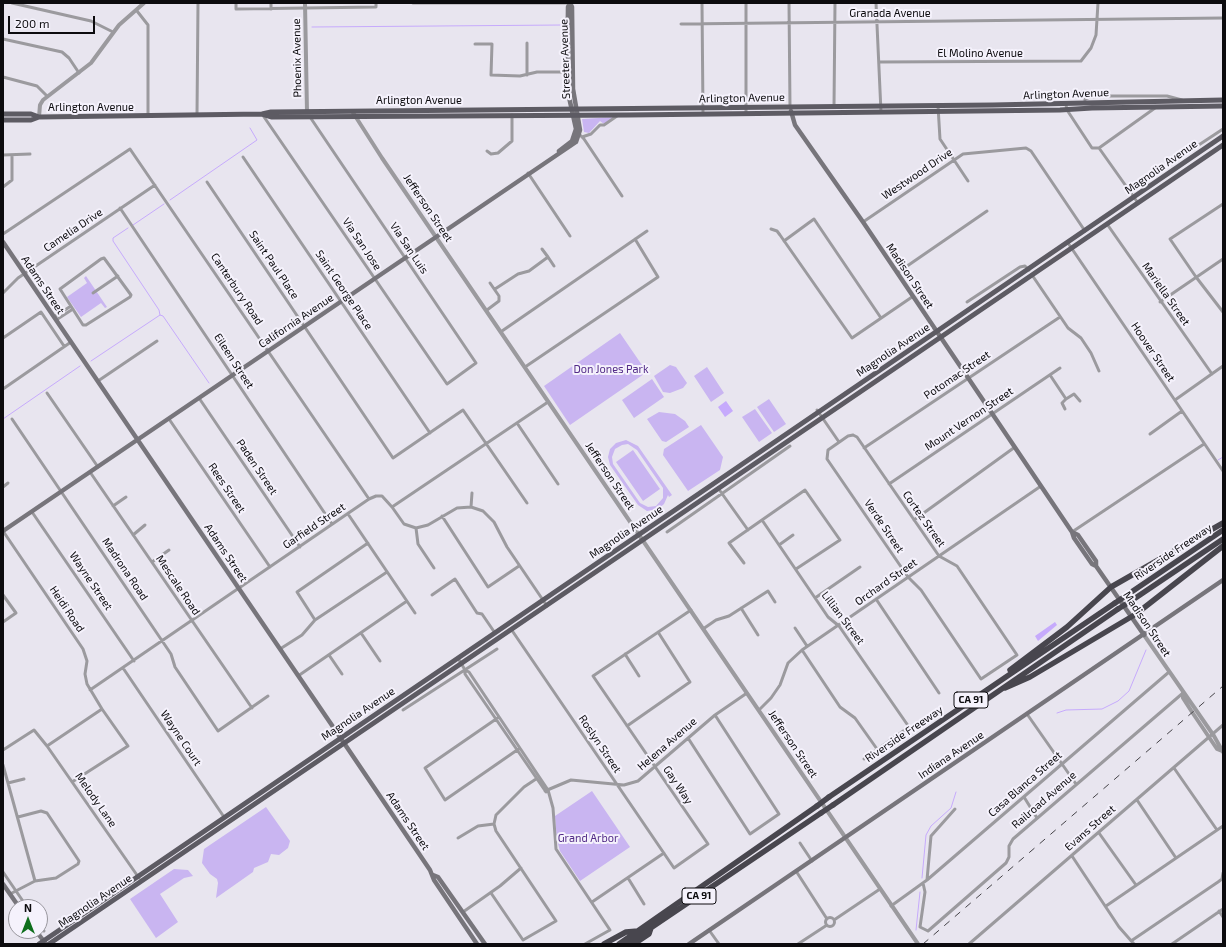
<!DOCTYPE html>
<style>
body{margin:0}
#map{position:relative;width:1226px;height:947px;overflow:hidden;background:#e8e5ef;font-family:"Exo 2",sans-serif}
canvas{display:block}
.frame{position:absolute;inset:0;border:4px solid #0c0b0e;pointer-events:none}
.north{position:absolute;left:8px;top:899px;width:40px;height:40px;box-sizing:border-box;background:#f5f2fc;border:1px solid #98969d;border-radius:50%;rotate:0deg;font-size:11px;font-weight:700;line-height:16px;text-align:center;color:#0c0b0e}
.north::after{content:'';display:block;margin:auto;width:14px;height:18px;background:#0e6e1c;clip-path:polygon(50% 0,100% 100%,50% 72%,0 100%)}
.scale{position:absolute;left:8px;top:16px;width:87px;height:18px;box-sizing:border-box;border:2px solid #0c0b0e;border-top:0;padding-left:5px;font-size:12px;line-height:14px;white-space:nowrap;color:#0c0b0e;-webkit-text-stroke:3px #f5f2fc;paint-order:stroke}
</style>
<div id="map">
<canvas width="1226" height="947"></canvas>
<div class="frame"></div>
<div class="north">N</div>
<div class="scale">200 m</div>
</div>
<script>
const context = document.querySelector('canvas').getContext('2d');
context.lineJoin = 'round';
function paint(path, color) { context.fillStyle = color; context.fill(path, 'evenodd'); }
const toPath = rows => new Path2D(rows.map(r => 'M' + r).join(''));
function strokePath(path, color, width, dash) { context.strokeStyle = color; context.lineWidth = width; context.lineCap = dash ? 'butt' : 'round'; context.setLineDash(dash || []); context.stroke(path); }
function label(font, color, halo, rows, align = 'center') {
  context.font = font + ' "Exo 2",sans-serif'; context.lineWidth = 4; context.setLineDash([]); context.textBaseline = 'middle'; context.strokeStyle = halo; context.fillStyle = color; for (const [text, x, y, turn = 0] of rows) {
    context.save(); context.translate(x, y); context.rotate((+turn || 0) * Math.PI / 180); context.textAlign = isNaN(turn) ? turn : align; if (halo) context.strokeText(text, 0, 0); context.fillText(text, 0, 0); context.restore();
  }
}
const green = toPath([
 [615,117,604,124,600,121,589,133,584,132,582,119],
 [86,276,107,307,105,308,101,303,81,317,67,297,87,283,84,278],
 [620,333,644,368,644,374,570,425,544,386],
 [670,365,676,367,687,383,683,388,670,393,663,392,654,376],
 [707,367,724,393,711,402,694,376],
 [652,379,664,397,634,418,622,400],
 [769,399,786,424,774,432,757,407],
 [755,409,772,433,759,442,742,417],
 [659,412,675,414,685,421,689,427,666,442,662,441,647,419],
 [701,425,723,457,720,470,688,491,663,455,664,449],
 [626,440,638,446,672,495,669,497,668,495,664,504,658,509,647,511,638,505,610,465,608,457,610,449,616,443],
 [628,444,637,450,663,488,663,498,656,506,648,507,640,503,613,464,612,457,615,449,622,445],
 [633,450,660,489,643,501,616,462],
 [592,791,630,847,580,881,560,851,557,840,555,816],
 [266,807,290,841,288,848,279,855,271,854,268,862,254,868,253,872,216,898,218,883,217,879,210,874,202,863,204,849],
 [174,869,188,870,193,876,184,878,160,894,178,922,156,938,130,899]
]);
const water = toPath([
 [726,401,733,411,725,417,718,407],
 [1055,622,1057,625,1038,641,1035,636]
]);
const stream = toPath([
 [312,27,563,25],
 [170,200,257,140,250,128],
 [133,225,164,204],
 [128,228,113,238,113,241,159,310,160,315],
 [91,361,160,315,163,316,209,383],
 [3,419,80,366],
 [1218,460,1223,457],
 [1057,713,1066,710,1102,709,1118,701,1129,691,1146,650],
 [922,878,926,835,931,826,951,808,956,792],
 [916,930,920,892]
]);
const minor = toPath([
 [12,3,91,21,113,32],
 [236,3,236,9,376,7,376,3],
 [413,3,570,3],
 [702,3,703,113],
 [789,3,790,107],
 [876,3,881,112],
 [271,9,271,3],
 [137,11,148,25,148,116],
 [681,24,1223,18],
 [3,39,62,52,69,58,79,73],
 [527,43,527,75],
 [475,44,492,44,491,75,520,76,537,72,567,72],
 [879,62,1081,61,1091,48,1096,35,1098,3],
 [3,77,37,86,47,96],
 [1085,103,1085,99,1090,97,1106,96,1167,96,1182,100],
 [1066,105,1067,110,1092,148,1099,148],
 [938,106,940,139,968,181],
 [834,107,835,3],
 [746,113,746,3],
 [262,114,447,384,476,363,310,117],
 [197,115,198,3],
 [580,135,584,139,622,196],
 [582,137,591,134,600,125,604,125,617,116],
 [1099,148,1155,108],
 [1099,148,1138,203],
 [487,151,491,154,498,153,512,141,512,115],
 [3,155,30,154],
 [243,157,430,433],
 [1176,160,1223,129],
 [528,173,570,236],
 [207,182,393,458,463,410,527,503],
 [3,187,12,180,12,155],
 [1223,204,1170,239,1196,277,1223,312],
 [120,208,332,524],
 [863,222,963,154,1026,148,1031,151,1085,231],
 [1107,224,1212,374],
 [771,229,777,231,780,235,852,338,912,297],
 [3,234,130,149,369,499],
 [784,241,814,219,881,318],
 [1068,243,1223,471],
 [548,257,554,266],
 [104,258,131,295,130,297,86,325,83,325,60,289,101,259,104,258],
 [897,273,987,211],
 [1032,275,1068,328,1081,338,1091,353,1099,371],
 [495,289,518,274,529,271,548,257,542,249],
 [3,293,18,278,155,185],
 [93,293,118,276],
 [967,302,1020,267,1025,266,1029,270],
 [1160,302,1223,259],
 [487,310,499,301,499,296,490,283],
 [54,317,71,306],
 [56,320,73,309],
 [502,331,647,231],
 [3,338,41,312,64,346],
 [525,367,658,277,635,239],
 [1050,375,1066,399,1062,403,1065,409],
 [98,381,157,341],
 [3,389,71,342],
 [47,393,98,467],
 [199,398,300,547],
 [1066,399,1074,394,1080,401],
 [1175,400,1223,366],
 [817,410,839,442],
 [12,419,171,654,175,667,218,731,268,696],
 [169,419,270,567],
 [517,423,558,484],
 [1150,434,1182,411],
 [853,435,857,437,939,556,957,566,1017,655,981,679,921,590,908,577,827,459,828,450,848,436,853,435],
 [864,448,1060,317],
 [90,472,252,708],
 [889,484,1060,368],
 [3,487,8,483],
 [718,488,748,530],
 [113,506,126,497],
 [392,507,404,524,416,528,428,525,457,508,471,507,483,511,494,522,507,547,547,606],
 [471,507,472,493],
 [32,512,134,661],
 [348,514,415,613],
 [442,516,488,587,519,566],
 [762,520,828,617,839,626,909,727,864,759],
 [914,520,1015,447],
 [416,528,418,544,434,568],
 [3,531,83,649,87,661,85,674,87,684,102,709,47,746],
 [667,532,790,446],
 [1072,532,1204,444],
 [133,535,145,525],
 [779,545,793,535],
 [152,562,169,550],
 [744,563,729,543,805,490,840,540,796,569],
 [3,595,16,613,3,622],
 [432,595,455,579,477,613,482,614,495,633],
 [815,598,860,567],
 [876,599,939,693],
 [741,608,758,635],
 [315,620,297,592,368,543],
 [795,628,807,646],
 [511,629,674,868,708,844,593,676,691,610],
 [703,629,716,620,729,616,768,591,775,602],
 [361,633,380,661],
 [280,649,302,635,315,620,387,572],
 [802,650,840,707,855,718,877,749],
 [625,654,639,676],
 [329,655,342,674],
 [458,658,465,670,465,674,546,792],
 [123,668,224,817],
 [465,670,469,672,548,790,553,808,556,849,610,930,585,944],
 [298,676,407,601],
 [90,690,369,499,376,496,382,496,392,507,548,402],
 [403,710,497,649],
 [759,710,771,698,780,685,788,663,802,650,1041,486],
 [1027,714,1076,784],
 [499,717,425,768,445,800,520,748],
 [627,726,690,682,658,632],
 [688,738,750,834,779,814,715,715],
 [3,750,34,730,47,746,139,878],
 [3,765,35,881],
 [1174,768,1217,830],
 [72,782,128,746,102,709],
 [8,783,24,779],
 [545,791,571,780,624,785,638,781,715,715,747,693],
 [1024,797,1037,818],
 [1137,800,1176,858],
 [1099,833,1136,885],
 [458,838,478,826,494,824,496,815,524,787,536,779],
 [800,843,812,861],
 [1072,856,1119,927,1134,944],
 [796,871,827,919],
 [3,872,27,907],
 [628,878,644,904],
 [927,880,931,836,955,809],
 [923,883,925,892,920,927,928,931,1006,863,1009,857,1009,846,1013,839,1183,693],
 [491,893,523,940,556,921,496,831,494,824],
 [10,894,35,881,56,878,78,864,79,861,47,813,41,811,18,817],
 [592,902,664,853],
 [891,906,927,880,1169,672],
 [1106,906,1223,826],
 [1219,911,1223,917],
 [463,912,500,886,521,868],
 '825.5 922a4.5 4.5 0 1 1 9 0a4.5 4.5 0 1 1-9 0Z',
 [834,920,880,889],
 [40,926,44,931],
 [709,930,719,944],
 [1131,941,1218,882,1222,879,1223,873],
 [798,944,827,925],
 [969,944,1223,725],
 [1172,944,1223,909]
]);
const tertiary = toPath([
 [305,3,307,112],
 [352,111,382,158,918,944],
 [39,117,40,105,43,100,91,63,119,25,144,3],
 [1144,635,1214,736,1223,752],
 [1183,693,1183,698,1192,712,1217,749,1222,751]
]);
const secondary = toPath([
 [791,111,795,125,863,222,1072,532,1074,538,1092,564,1096,566],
 [559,151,572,141,576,129,567,88,568,7,570,3],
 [3,242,344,743,430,870,434,880,477,944],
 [3,531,576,142,580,130,573,89,572,7,570,3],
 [1072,532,1078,535,1096,561,1096,566,1144,635],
 [433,875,438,877,485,944],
 [3,884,19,907],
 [36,931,46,944],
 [689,944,1223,580]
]);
const primary = toPath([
 [3,114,31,114,39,117],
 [262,114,272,117,628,115,1060,110,1092,108,1223,106],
 [3,120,31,120,39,117,262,114,271,112,993,105,1223,100],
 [39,944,1223,136],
 [49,944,1223,145]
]);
const motorway = toPath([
 [1124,597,1223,530],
 [1128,603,1223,539],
 [1010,670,1067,627,1111,587,1223,523],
 [1005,688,1030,677,1136,614,1223,546],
 [829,797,1115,603],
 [833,805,1118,609],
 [604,944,626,932,638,931],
 [619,944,817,806],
 [627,944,821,813],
 [634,944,649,934,651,928]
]);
const rail = toPath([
 [923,944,1223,686]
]);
const motorwayBridge = toPath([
 [1115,603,1124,597],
 [1118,609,1128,603],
 [817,806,829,797],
 [821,813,833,805]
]);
const shields = [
 [971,700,34],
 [699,896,34]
];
const shieldNames = [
 ["CA 91",971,700],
 ["CA 91",699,896]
];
const streetNames = [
 ["Granada Avenue",890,13],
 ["El Molino Avenue",980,53],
 ["Phoenix Avenue",297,58,-91],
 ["Streeter Avenue",565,59,-92],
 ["Arlington Avenue",1066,94,-2],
 ["Arlington Avenue",742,98,-1],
 ["Arlington Avenue",419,100],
 ["Arlington Avenue",91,107],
 ["Magnolia Avenue",1161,167,-35],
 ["Westwood Drive",917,174,-34],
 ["Jefferson Street",428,208,56],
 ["Camelia Drive",73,230,-34],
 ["Via San Jose",362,244,56],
 ["Via San Luis",409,248,56],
 ["Saint Paul Place",274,265,56],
 ["Madison Street",910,276,56],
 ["Adams Street",43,285,56],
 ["Canterbury Road",237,289,56],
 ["Saint George Place",344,290,56],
 ["Mariella Street",1166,294,55],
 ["California Avenue",296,321,-34],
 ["Magnolia Avenue",893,350,-34],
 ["Hoover Street",1153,352,56],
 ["Eileen Street",234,361,57],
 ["Potomac Street",957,375,-34],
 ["Mount Vernon Street",969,419,-34],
 ["Paden Street",257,467,56],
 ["Jefferson Street",610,476,56],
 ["Rees Street",227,488,56],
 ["Cortez Street",924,519,55],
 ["Garfield Street",314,526,-34],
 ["Verde Street",884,526,56],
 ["Magnolia Avenue",626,532,-34],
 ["Riverside Freeway",1173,552,-34],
 ["Adams Street",226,553,56],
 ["Madrona Road",125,569,56],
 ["Wayne Street",91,581,56],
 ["Orchard Street",886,582,-35],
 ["Mescale Road",178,585,56],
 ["Heidi Road",67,609,56],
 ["Lillian Street",843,618,53],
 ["Madison Street",1147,624,56],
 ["Magnolia Avenue",358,714,-34],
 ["Riverside Freeway",904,734,-34],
 ["Wayne Court",181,738,56],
 ["Roslyn Street",600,744,56],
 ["Helena Avenue",667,744,-41],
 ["Jefferson Street",793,744,56],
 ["Indiana Avenue",951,755,-34],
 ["Casa Blanca Street",1025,784,-41],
 ["Gay Way",678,785,56],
 ["Melody Lane",96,800,55],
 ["Railroad Avenue",1044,800,-41],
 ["Adams Street",408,821,56],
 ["Evans Street",1090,828,-41],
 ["Magnolia Avenue",95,901,-34]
];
const parkNames = [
 ["Don Jones Park",611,369],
 ["Grand Arbor",588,838]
];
paint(green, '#c9b5f1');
paint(water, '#c6aafc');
strokePath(stream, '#c6aafc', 1);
strokePath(minor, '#9b9a9e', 3);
strokePath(tertiary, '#9b9a9e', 4);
strokePath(secondary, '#77757b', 4.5);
strokePath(primary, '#5d5b63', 5);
strokePath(motorway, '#48464e', 5.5);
strokePath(rail, '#444247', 1, [7, 7]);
strokePath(motorwayBridge, '#48464e', 5.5);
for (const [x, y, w] of shields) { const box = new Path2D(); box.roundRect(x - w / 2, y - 8, w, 16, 3); context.fillStyle = '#f5f2fc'; context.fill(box); strokePath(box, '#0c0b0e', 1); }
label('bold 10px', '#0c0b0e', null, shieldNames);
label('11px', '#0c0b0e', '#f5f2fc', streetNames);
label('11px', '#522b87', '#f5f2fc', parkNames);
</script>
